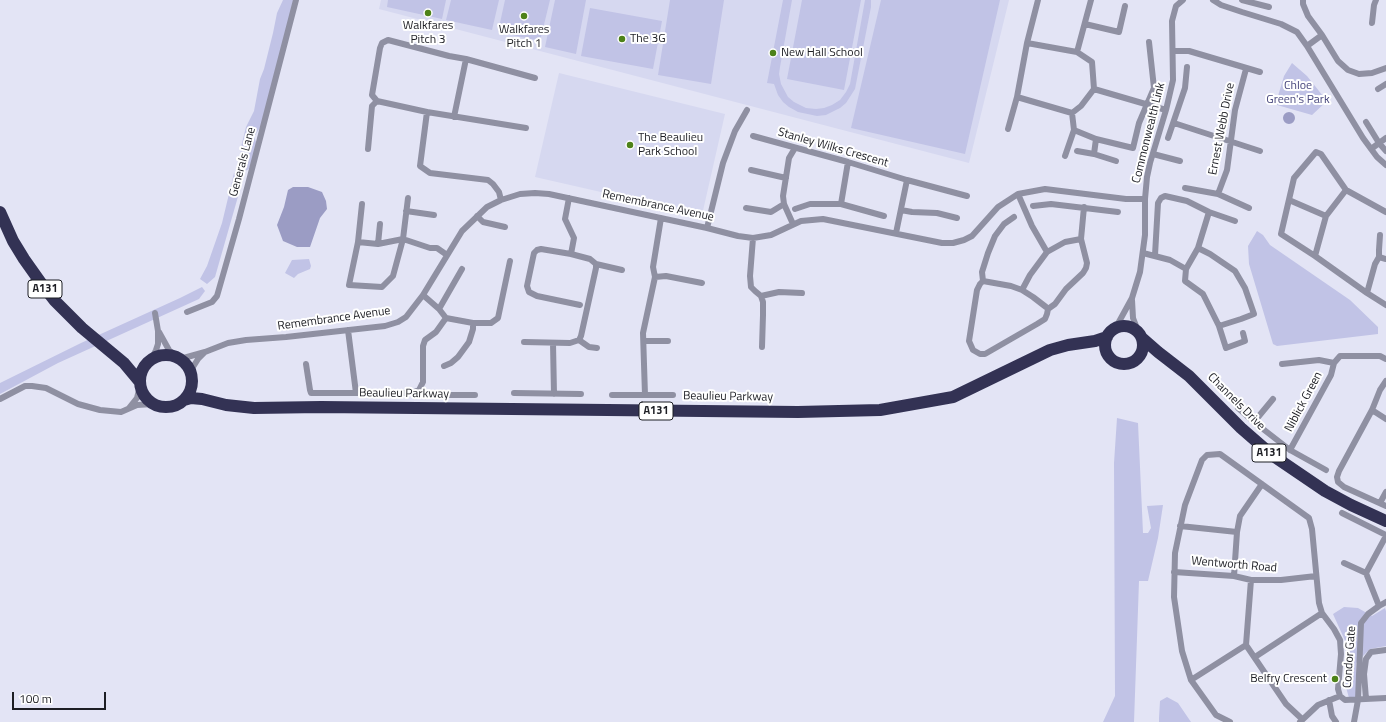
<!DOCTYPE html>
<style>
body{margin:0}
#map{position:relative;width:1386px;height:722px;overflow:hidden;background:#e3e4f5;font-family:"Titillium Web",sans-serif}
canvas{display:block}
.scale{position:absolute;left:12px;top:692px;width:94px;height:18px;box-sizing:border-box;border:2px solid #1d1e24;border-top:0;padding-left:5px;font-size:12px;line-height:14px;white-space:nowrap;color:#1d1e24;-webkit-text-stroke:3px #fff;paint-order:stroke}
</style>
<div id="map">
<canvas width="1386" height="722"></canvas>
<div class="scale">100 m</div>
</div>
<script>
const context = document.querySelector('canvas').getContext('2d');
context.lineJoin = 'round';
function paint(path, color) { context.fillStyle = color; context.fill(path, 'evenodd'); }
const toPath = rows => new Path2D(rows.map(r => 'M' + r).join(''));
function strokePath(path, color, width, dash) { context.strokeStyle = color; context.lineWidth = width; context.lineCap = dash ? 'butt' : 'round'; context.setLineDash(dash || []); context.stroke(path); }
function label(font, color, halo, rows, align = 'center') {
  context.font = font + ' "Titillium Web",sans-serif'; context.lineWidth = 4; context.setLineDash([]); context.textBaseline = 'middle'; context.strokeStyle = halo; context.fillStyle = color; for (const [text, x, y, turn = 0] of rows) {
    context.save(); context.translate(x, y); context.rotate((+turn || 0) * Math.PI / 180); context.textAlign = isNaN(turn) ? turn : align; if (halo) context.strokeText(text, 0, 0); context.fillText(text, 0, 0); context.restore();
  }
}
const built = toPath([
 [381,0,1009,0,969,163,379,9],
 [559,73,725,114,702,215,535,177]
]);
const green = toPath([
 [283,0,294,0,263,123,254,137,258,146,249,169,243,172,240,162,241,147,246,127,254,111,260,79,264,69,273,33,277,13],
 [388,0,446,0,442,19,387,7],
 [451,0,499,0,492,30,446,20],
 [505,0,550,0,540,41,498,32],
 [555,0,586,0,576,54,545,47],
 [670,0,724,0,711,84,658,75],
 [783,0,792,0,780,67,779,74,781,84,788,97,794,102,806,108,816,109,824,108,832,105,840,100,846,92,850,84,865,0,871,0,871,7,855,89,846,103,840,108,826,115,817,116,798,112,789,107,783,102,778,95,774,84,767,83],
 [802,0,861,0,844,90,787,79],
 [881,0,1000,0,965,154,851,128],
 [590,8,662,21,653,69,581,56],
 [1292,63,1307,76,1327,101,1312,115,1277,105,1278,96,1284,76],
 [239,172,241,186,215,277,207,284,200,279,207,266,222,223,234,173],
 [1257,231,1263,235,1270,245,1350,300,1378,327,1378,334,1277,346,1273,344,1249,264,1248,246],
 [309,259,311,266,310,269,298,274,294,278,285,273,292,260],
 [202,287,205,291,199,299,58,363,0,394,0,383,81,343,180,298],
 [1117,418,1138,423,1143,533,1148,533,1151,528,1147,506,1163,505,1158,538,1148,581,1139,581,1134,722,1103,722,1115,696,1114,463],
 [1344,607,1358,608,1372,616,1385,608,1386,611,1386,646,1370,649,1356,663,1356,698,1349,698,1344,680,1347,645,1333,614],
 [1167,697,1178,703,1191,722,1159,722,1159,718,1160,701]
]);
const water = toPath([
 '1283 118a6 6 0 1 1 12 0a6 6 0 1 1-12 0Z',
 [293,187,308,187,322,192,326,201,327,209,320,218,310,247,297,247,283,241,277,225,284,207,288,190]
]);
const street = toPath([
 [1213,0,1221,5,1242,12,1281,24,1297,32,1307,46,1363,138,1377,157,1386,165],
 [1242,0,1269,7],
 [1303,0,1303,4,1308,16,1322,35,1338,61,1348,70,1359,74,1372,73,1386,68],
 [1372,23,1374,5,1376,0],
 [1085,24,1119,32,1125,6],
 [1307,46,1322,35],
 [1173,51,1189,51,1260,72],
 [1077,52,1091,0],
 [1094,89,1166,110],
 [1378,89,1386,84],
 [1017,97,1072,113,1081,106,1094,89,1092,62,1077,52,1027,43],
 [427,112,526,128],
 [454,117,466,59],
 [1366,122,1379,143,1386,151],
 [1174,123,1260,151],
 [1008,129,1017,97,1027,43,1038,0],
 [1074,130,1096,139,1133,148,1139,123,1154,88,1149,42],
 [753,136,848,162,907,180,967,196],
 [1168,138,1185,88,1187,67],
 [368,149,372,106,377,101],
 [1371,149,1386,138],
 [1077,151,1094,154,1116,161],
 [1094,154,1096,139],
 [1153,154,1180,161],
 [1065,156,1074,130,1072,113],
 [751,170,786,178],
 [1185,188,1218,194,1249,208],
 [1018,194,1032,226,1047,252],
 [1218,194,1227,170,1235,110,1246,69],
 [408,198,403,239,430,248,437,248,447,255],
 [501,200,499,192,493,184,488,180,430,173,420,166,427,112,377,101,372,95,380,48,382,43,388,40,449,56,466,59,535,78],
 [1289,200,1326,216],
 [841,204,848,162],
 [1033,206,1051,204,1118,212],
 [746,208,771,212,784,204],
 [795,209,810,204,841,204,884,216],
 [901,210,912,212,937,213,957,218],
 [406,211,434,215],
 [1386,212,1346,190,1321,154,1316,152,1294,178,1281,234,1315,256,1367,293,1386,305],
 [477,216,483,222,505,227],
 [793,224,784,204,783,196,789,158,795,148],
 [707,228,723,163,735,131,747,110],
 [896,233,907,180],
 [753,238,750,276,751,287,755,291,761,296,779,292,802,293],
 [403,239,393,276,382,287,349,285,358,242,378,244,403,239],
 [358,242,362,204],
 [378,244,380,224],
 [1198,248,1210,254,1235,271,1245,288,1254,314,1241,319,1219,326],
 [1143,253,1170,260,1186,269,1198,248,1209,212],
 [571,254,541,249,537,250,534,253,527,286,529,292,537,296,580,305],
 [1155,255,1158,203,1161,198,1165,196,1187,201,1209,212,1235,221],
 [1315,256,1326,216,1346,190],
 [1379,257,1379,250,1380,235],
 [596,264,622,270],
 [1186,269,1185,281,1203,294,1219,326,1226,348,1245,341,1243,333],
 [655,277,666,276,702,283],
 [983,281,1011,286,1022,290,1033,297,1046,307,1048,309,1047,314,1045,319,1037,324,985,354,980,354,973,350,969,341,977,290,980,284,983,281],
 [983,281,982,272,988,253,995,236,1004,224,1014,217],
 [1022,290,1030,275,1047,252,1065,242,1081,239],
 [1367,293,1375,264,1379,257,1386,259],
 [423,295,439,309,446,318],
 [761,296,763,302,763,315,762,347],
 [1132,300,1133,318,1138,331],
 [439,309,462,269],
 [1048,309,1055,304,1066,289,1083,273,1086,268,1087,263,1081,239,1084,207],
 [187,312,212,302,217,296,239,219,296,0],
 [446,318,473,323,491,323,498,318,510,261],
 [1115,329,1132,298,1140,272,1145,235,1145,199,1147,177,1150,163,1166,110,1173,80,1172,21,1176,6,1183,0],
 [348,330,356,393],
 [159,332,169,350,175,356],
 [579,340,589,347,597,348],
 [644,341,668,341],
 [524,342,570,343,579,340,581,336,596,268,596,264,590,259,571,254,574,238,565,219,569,198],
 [553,343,554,394],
 [152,358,156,350,158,344,158,331,155,313],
 [180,359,205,352,228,343,246,340,286,337,385,326,398,322,406,317,423,295,462,231,487,207,501,200,520,194,535,193,549,194,707,228,738,236,753,238,771,235,801,221,823,219,942,243,953,243,964,240,972,236,998,207,1018,194,1045,189,1126,199,1145,199],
 [306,364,310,390,311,393,412,393,419,390,423,382,423,346,425,340,436,332,446,318],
 [1282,364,1319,360,1334,363,1340,356,1380,356,1386,359],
 [444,366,451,363,458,357,469,342,473,329,473,323],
 [191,375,193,367,198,359,204,353],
 [1386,381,1380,390,1372,410,1339,471,1337,477,1338,482,1344,487,1386,506],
 [419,390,426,395,475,395],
 [514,393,581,394],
 [612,395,673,395],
 [645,395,643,333,655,277,653,267,661,218],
 [0,399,25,386,32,386,46,388,78,404,100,410,121,412,137,405,153,404],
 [129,408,137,398,140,386],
 [1238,408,1254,422,1290,450,1326,470],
 [1372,410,1386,419],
 [1254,422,1273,399],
 [1290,450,1331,375,1334,363],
 [1380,503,1386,492],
 [1342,513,1386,535],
 [1180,526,1237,532],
 [1344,563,1366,573],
 [1174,572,1234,576,1251,580,1281,580,1316,576],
 [1234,576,1237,532,1240,516,1262,484],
 [1251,580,1246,645,1286,704,1302,719],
 [1379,606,1366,573,1386,536],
 [1255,657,1322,613],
 [1191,680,1246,645],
 [1340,696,1345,700,1386,698],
 [1366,699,1364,674,1366,659,1371,652,1386,650],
 [1329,700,1332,716,1336,722],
 [1230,722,1216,715,1191,680,1182,651,1174,597,1175,553,1185,505,1202,460,1207,455,1220,454,1309,518,1312,529,1319,603,1322,613,1334,629,1340,640,1341,654,1338,689,1340,696],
 [1300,722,1318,705,1340,696],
 [1354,722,1358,700,1361,623,1368,614,1379,606,1386,602]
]);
const highway = toPath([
 [0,212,13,241,24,259,41,283,55,301,82,328,124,363,139,381],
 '1105 345a19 19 0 1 1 38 0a19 19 0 1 1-38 0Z',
 [1142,338,1158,352,1189,376,1241,428,1272,455,1325,491,1351,505,1386,521],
 '140 381a26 26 0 1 1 52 0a26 26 0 1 1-52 0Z',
 [184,400,191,398,202,399,226,405,254,408,321,407,798,412,880,410,953,397,1050,350,1068,345,1095,341,1107,337]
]);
const markers = [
 [428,13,4,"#4d8219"],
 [524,16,4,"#4d8219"],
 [622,39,4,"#4d8219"],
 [773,53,4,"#4d8219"],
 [630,145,4,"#4d8219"],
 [1335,679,4,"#4d8219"]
];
const shields = [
 [45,289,34],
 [656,411,34],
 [1269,453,34]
];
const shieldNames = [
 ["A131",45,289],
 ["A131",656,411],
 ["A131",1269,453]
];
const poiNames = [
 ["Walkfares",428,26,"center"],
 ["Pitch 3",428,40,"center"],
 ["Walkfares",524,30,"center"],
 ["Pitch 1",524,44,"center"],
 ["The 3G",630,39],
 ["New Hall School",781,53],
 ["The Beaulieu",638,138],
 ["Park School",638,152],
 ["Belfry Crescent",1327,679,"right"]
];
const parkNames = [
 ["Chloe",1298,86],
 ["Green's Park",1298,100]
];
const streetNames = [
 ["Ernest Webb Drive",1222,129,-79],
 ["Commonwealth Link",1149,133,-76],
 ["Stanley Wilks Crescent",833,148,16],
 ["Generals Lane",243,162,-75],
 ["Remembrance Avenue",658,206,12],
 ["Remembrance Avenue",334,319,-8],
 ["Beaulieu Parkway",404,394,1],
 ["Beaulieu Parkway",728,397,1],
 ["Channels Drive",1236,402,45],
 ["Niblick Green",1304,402,-62],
 ["Wentworth Road",1234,565,5],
 ["Condor Gate",1350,657,-86]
];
paint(built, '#d6d8f0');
paint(green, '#c1c3e6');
paint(water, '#9b9cc4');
strokePath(street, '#8f90a2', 6);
strokePath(highway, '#333254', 12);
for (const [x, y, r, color] of markers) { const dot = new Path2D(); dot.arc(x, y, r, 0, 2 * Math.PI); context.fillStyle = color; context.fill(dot); strokePath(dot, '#fff', 1.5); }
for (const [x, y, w] of shields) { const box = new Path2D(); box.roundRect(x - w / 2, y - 9, w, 18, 3); context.fillStyle = '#fff'; context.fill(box); strokePath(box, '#1d1e24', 1); }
label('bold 11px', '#1d1e24', null, shieldNames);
label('12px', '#1d1e24', '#fff', poiNames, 'left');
label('12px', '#47467c', '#fff', parkNames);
label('12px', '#1d1e24', '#fff', streetNames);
</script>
